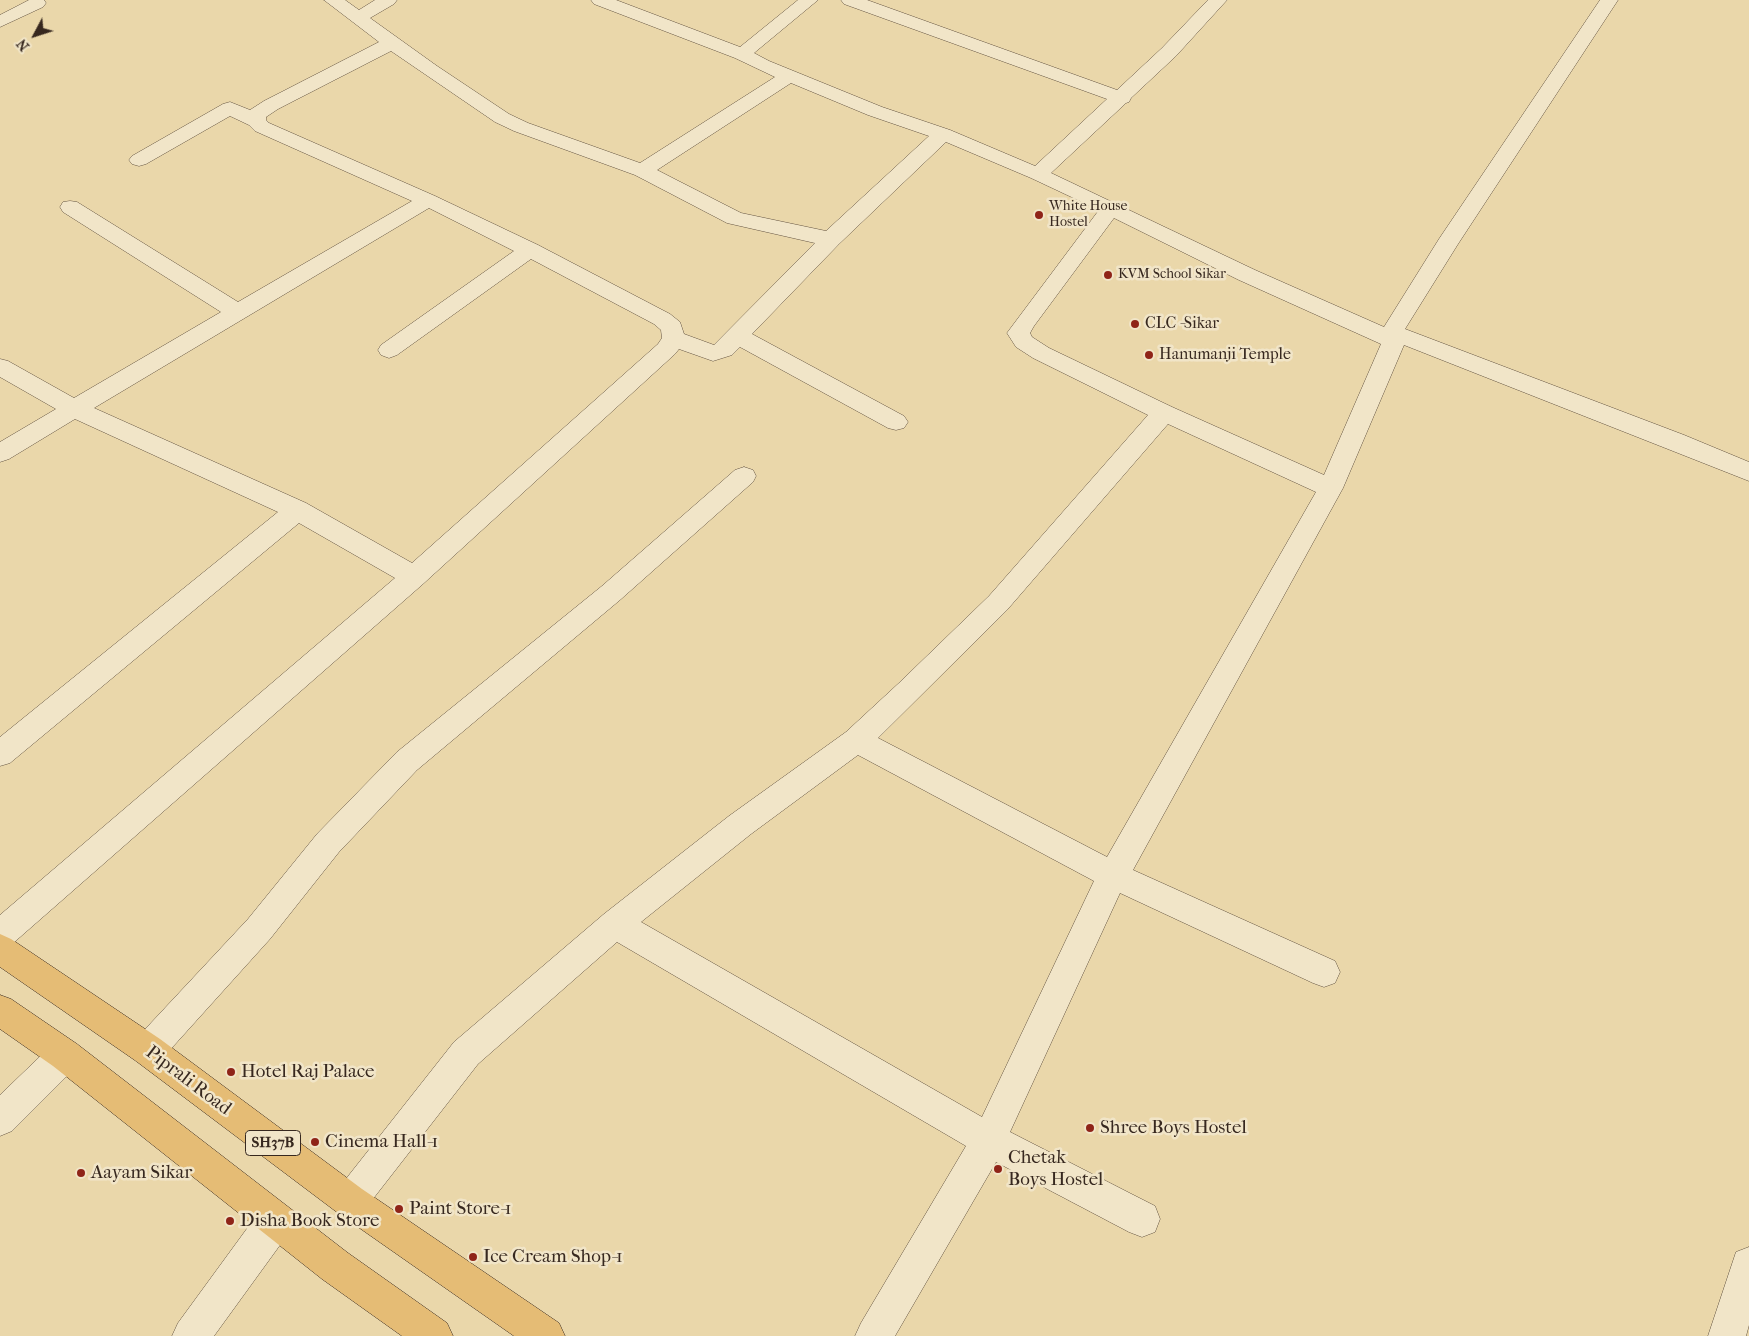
<!DOCTYPE html>
<style>
body{margin:0}
#map{position:relative;width:1749px;height:1336px;overflow:hidden;background:#ead7aa;font-family:"IM FELL French Canon",serif}
canvas{display:block}
.north{position:absolute;left:10px;top:10px;width:50px;height:50px;-webkit-text-stroke:4px #f1e5c8;paint-order:stroke;rotate:230deg;font-size:14px;font-weight:700;line-height:20px;text-align:center;color:#37281f}
.north::after{content:'';display:block;margin:auto;width:18px;height:22px;background:#37281f;clip-path:polygon(50% 0,100% 100%,50% 72%,0 100%)}
</style>
<div id="map">
<canvas width="1749" height="1336"></canvas>
<div class="north">N</div>
</div>
<script>
const context = document.querySelector('canvas').getContext('2d');
context.lineJoin = 'round';
const toPath = rows => new Path2D(rows.map(r => 'M' + r).join(''));
function strokePath(path, color, width, dash) { context.strokeStyle = color; context.lineWidth = width; context.lineCap = dash ? 'butt' : 'round'; context.setLineDash(dash || []); context.stroke(path); }
function paint(path, color) { context.fillStyle = color; context.fill(path, 'evenodd'); }
function label(font, color, halo, rows, align = 'center') {
  context.font = font + ' "IM FELL French Canon",serif'; context.lineWidth = 5; context.setLineDash([]); context.textBaseline = 'middle'; context.strokeStyle = halo; context.fillStyle = color; for (const [text, x, y, turn = 0] of rows) {
    context.save(); context.translate(x, y); context.rotate((+turn || 0) * Math.PI / 180); context.textAlign = isNaN(turn) ? turn : align; if (halo) context.strokeText(text, 0, 0); context.fillText(text, 0, 0); context.restore();
  }
}
const minor = toPath([
 [29,0,44,0,46,3,43,7,0,27,0,15,29,0],
 [324,0,345,0,359,10,375,0,397,0,394,4,370,18,437,66,509,114,528,123,640,163,775,77,735,58,594,4,591,0,616,0,740,47,798,0,818,0,754,53,769,61,882,107,950,130,1035,166,1107,99,844,4,841,0,867,0,1117,90,1162,48,1208,0,1227,0,1176,56,1131,98,1129,102,1126,103,1051,173,1255,270,1384,327,1439,239,1600,0,1618,0,1458,244,1405,329,1684,435,1749,462,1749,481,1404,345,1343,488,1133,870,1335,961,1340,972,1335,983,1324,987,1313,983,1120,893,1010,1132,1155,1206,1160,1219,1155,1232,1142,1237,1129,1232,996,1162,895,1336,855,1336,861,1323,966,1146,617,942,478,1064,362,1213,350,1219,338,1213,332,1201,338,1189,454,1042,604,914,729,816,846,732,899,683,989,596,1148,415,1033,358,1016,347,1007,333,1099,210,1031,178,946,142,839,244,752,334,904,416,908,422,904,428,896,430,888,428,740,347,732,355,713,361,679,349,675,354,423,584,11,945,0,949,0,915,395,578,299,523,10,763,0,766,0,737,278,512,75,419,9,459,0,462,0,442,56,409,0,377,0,359,8,361,74,398,221,312,63,212,60,207,63,202,70,201,77,202,238,302,412,201,255,131,249,125,230,116,146,164,139,166,132,164,129,160,132,156,223,104,230,102,250,110,264,101,379,42,324,0],
 [391,51,495,122,514,131,635,175,727,223,815,243,714,345,684,334,680,322,670,314,538,245,435,196,269,123,266,120,266,117,278,109,391,51],
 [791,83,868,115,929,136,826,231,741,213,657,170,791,83],
 [429,208,514,251,381,345,378,350,381,355,389,358,397,355,531,259,654,324,661,330,662,338,658,344,412,563,306,503,94,408,429,208],
 [1114,218,1239,280,1381,344,1324,475,1172,407,1049,348,1032,337,1030,333,1034,326,1114,218],
 [1168,424,1316,492,1107,857,878,738,1007,610,1168,424],
 [858,755,1094,881,982,1117,641,922,751,834,858,755],
 [744,467,753,470,756,476,753,482,620,600,417,770,339,852,270,939,160,1061,148,1066,136,1061,131,1050,136,1039,248,919,317,834,397,752,602,586,735,470,744,467],
 [65,1039,77,1044,82,1055,77,1066,12,1131,0,1136,0,1095,53,1044,65,1039],
 [275,1203,288,1208,293,1221,288,1234,214,1336,172,1336,178,1323,262,1208,275,1203],
 [1749,1247,1749,1325,1746,1336,1708,1336,1736,1252,1749,1247]
]);
const primary = toPath([
 [0,934,11,939,160,1039,362,1189,559,1323,565,1336,514,1336,338,1213,136,1061,0,967,0,934],
 [0,995,11,999,77,1044,348,1253,447,1323,453,1336,402,1336,322,1279,53,1066,0,1029,0,995]
]);
const markers = [
 [1039,215,5,"#8f2418"],
 [1108,275,5,"#8f2418"],
 [1135,324,5,"#8f2418"],
 [1149,355,5,"#8f2418"],
 [231,1072,5,"#8f2418"],
 [1090,1128,5,"#8f2418"],
 [315,1142,5,"#8f2418"],
 [998,1169,5,"#8f2418"],
 [81,1173,5,"#8f2418"],
 [399,1209,5,"#8f2418"],
 [230,1221,5,"#8f2418"],
 [473,1257,5,"#8f2418"]
];
const farPoinames = [
 ["White House",1049,207],
 ["Hostel",1049,223],
 ["KVM School Sikar",1118,275]
];
const shields = [
 [273,1143,55]
];
const shieldNames = [
 ["SH37B",273,1143]
];
const poiNames = [
 ["CLC -Sikar",1145,324],
 ["Hanumanji Temple",1159,355]
];
const nearPoinames = [
 ["Hotel Raj Palace",241,1072],
 ["Shree Boys Hostel",1100,1128],
 ["Cinema Hall-1",325,1142],
 ["Chetak",1008,1158],
 ["Boys Hostel",1008,1180],
 ["Aayam Sikar",91,1173],
 ["Paint Store-1",409,1209],
 ["Disha Book Store",240,1221],
 ["Ice Cream Shop-1",483,1257]
];
const nearStreetnames = [
 ["Piprali Road",188,1081,37]
];
strokePath(minor, '#645442', 1);
strokePath(primary, '#37281f', 1);
paint(minor, '#f1e5c8');
paint(primary, '#e5bc75');
for (const [x, y, r, color] of markers) { const dot = new Path2D(); dot.arc(x, y, r, 0, 2 * Math.PI); context.fillStyle = color; context.fill(dot); strokePath(dot, '#f1e5c8', 2); }
label('14px', '#37281f', '#f1e5c8', farPoinames, 'left');
for (const [x, y, w] of shields) { const box = new Path2D(); box.roundRect(x - w / 2, y - 12.5, w, 25, 4); context.fillStyle = '#f1e5c8'; context.fill(box); strokePath(box, '#37281f', 1); }
label('bold 15px', '#37281f', null, shieldNames);
label('16px', '#37281f', '#f1e5c8', poiNames, 'left');
label('19px', '#37281f', '#f1e5c8', nearPoinames, 'left');
label('19px', '#37281f', '#f1e5c8', nearStreetnames);
</script>
